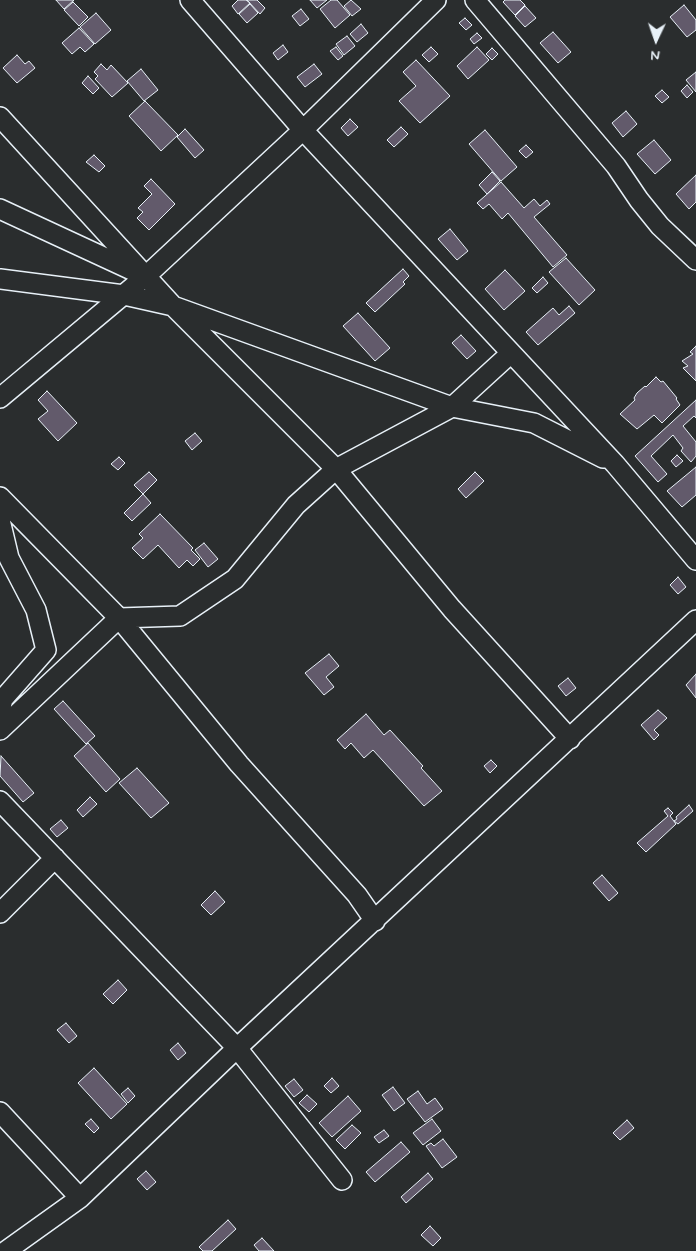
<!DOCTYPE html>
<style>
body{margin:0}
#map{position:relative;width:696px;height:1251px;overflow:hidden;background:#2a2d2e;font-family:Mynerve,sans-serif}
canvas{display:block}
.north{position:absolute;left:631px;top:15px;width:50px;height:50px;-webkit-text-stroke:4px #2a2d2e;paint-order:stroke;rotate:183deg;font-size:14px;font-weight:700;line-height:20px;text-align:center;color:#e8f1f8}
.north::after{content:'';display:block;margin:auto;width:18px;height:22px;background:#e8f1f8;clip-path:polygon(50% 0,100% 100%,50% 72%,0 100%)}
</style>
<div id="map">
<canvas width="696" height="1251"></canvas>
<div class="north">N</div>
</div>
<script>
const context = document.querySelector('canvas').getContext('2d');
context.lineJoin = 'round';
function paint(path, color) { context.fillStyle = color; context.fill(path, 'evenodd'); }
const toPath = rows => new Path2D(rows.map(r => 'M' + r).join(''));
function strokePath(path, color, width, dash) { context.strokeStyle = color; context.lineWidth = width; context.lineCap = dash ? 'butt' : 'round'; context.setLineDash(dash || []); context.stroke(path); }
const building = toPath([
 [56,0,74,0,64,9,56,0],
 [238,0,246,0,250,3,238,14,232,6,238,0],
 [247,0,257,0,265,8,260,14,247,0],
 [310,0,327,0,317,8,310,0],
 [331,0,337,0,350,15,335,28,320,9,331,0],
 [351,0,361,9,352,16,344,6,351,0],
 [505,0,520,0,525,5,515,15,503,2,505,0],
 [73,2,88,17,79,26,64,10,73,2],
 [250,4,258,13,247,23,239,14,250,4],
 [684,5,696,20,696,30,687,37,670,17,684,5],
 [525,6,536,18,525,27,515,16,525,6],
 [301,9,309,19,300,26,292,16,301,9],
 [96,13,111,30,95,44,80,27,96,13],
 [465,18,472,25,466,30,459,23,465,18],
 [361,24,368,33,357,42,350,34,361,24],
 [79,28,94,44,85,52,80,47,72,54,62,43,79,28],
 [553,32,571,52,558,63,540,43,553,32],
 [477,33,482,38,474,44,470,39,477,33],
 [347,36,355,46,344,55,336,44,347,36],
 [283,45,288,52,278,60,273,53,283,45],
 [336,47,343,56,338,60,330,51,336,47],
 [431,47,438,54,429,62,422,55,431,47],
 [477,47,489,60,468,79,457,66,477,47],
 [492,48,498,54,492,60,486,54,492,48],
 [17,55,25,64,29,61,35,68,17,83,3,68,17,55],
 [416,60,450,96,420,123,399,101,416,86,403,72,416,60],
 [101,64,107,70,111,65,128,83,112,97,95,79,98,76,94,72,101,64],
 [314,64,322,74,305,87,297,77,314,64],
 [141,69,158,90,144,101,127,81,141,69],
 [696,72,696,92,686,80,696,72],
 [88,76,99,88,93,94,82,83,88,76],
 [687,85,693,92,687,98,681,91,687,85],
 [662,90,669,97,662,103,655,96,662,90],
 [145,101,178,135,161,151,129,116,145,101],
 [626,111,637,124,623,137,612,123,626,111],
 [350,119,358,127,348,136,341,128,350,119],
 [401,127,408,134,394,147,387,140,401,127],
 [185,129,204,150,195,158,177,137,185,129],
 [485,130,517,167,501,181,469,144,485,130],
 [654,140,671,160,655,174,637,154,654,140],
 [526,145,533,152,526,158,519,151,526,145],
 [94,155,105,166,99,172,86,162,94,155],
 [492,172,500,181,487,194,479,185,492,172],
 [696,175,696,202,689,209,676,194,696,175],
 [151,179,175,204,149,230,137,218,143,212,138,208,152,194,144,186,151,179],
 [501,182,524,208,534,199,540,206,547,200,550,204,534,217,567,255,553,267,508,213,502,219,489,204,483,209,477,203,501,182],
 [450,229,468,251,457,260,438,239,450,229],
 [566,258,595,290,579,305,549,272,566,258],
 [403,269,409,276,403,282,405,284,375,312,366,303,403,269],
 [505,270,525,291,504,310,485,289,505,270],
 [543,277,548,283,537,293,532,288,543,277],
 [569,306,575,313,538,345,526,332,553,308,559,315,569,306],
 [358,313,390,348,375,361,343,326,358,313],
 [461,335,476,351,467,359,452,343,461,335],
 [696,346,696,381,683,368,688,366,682,361,693,354,690,352,696,346],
 [656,377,661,382,663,381,677,398,676,399,680,405,662,423,654,415,637,429,620,414,635,400,634,398,637,393,645,386,646,387,656,377],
 [47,391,77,423,58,441,38,419,48,411,38,400,47,391],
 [696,400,696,418,694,416,683,426,696,442,696,456,691,462,681,451,683,448,673,435,651,456,667,474,658,482,635,456,696,400],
 [195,433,202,441,192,450,185,441,195,433],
 [677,455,683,461,676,467,671,461,677,455],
 [119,457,125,463,118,470,111,464,119,457],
 [696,467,696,495,682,507,667,491,696,467],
 [149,472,157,480,143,494,134,485,149,472],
 [475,472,484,481,466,498,458,489,475,472],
 [143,494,151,503,132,521,124,513,143,494],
 [160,514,193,548,191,550,200,559,193,566,187,560,179,568,158,545,143,559,132,548,143,538,139,534,160,514],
 [204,543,218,559,208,567,195,550,204,543],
 [678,577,686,587,678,594,670,585,678,577],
 [329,654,339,666,326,677,334,687,324,695,305,673,329,654],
 [696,674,696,698,686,685,696,674],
 [568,678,576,688,566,696,558,686,568,678],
 [63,701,95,736,86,744,54,709,63,701],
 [658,710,667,718,654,730,659,735,654,740,641,725,658,710],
 [366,714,384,735,390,730,423,766,421,768,442,791,424,806,373,750,364,758,351,743,345,749,337,740,366,714],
 [88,743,120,779,106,792,74,756,88,743],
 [1,756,34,793,23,802,0,776,1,756],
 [491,760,497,766,490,773,484,766,491,760],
 [137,768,169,803,151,818,119,783,137,768],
 [90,797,97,804,83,817,77,810,90,797],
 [689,805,693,811,678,824,674,821,677,819,676,817,689,805],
 [668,808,673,813,670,816,676,824,646,852,637,843,668,816,664,811,668,808],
 [61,820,68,828,57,837,50,829,61,820],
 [602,875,618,893,609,901,593,883,602,875],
 [215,891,225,902,211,915,201,905,215,891],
 [118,980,127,990,113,1004,103,994,118,980],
 [66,1023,77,1036,69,1043,57,1030,66,1023],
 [178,1043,186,1053,178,1060,170,1050,178,1043],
 [94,1068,127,1104,111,1119,78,1083,94,1068],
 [332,1078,339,1086,331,1093,324,1086,332,1078],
 [294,1079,303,1090,294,1097,285,1086,294,1079],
 [393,1087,405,1103,394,1111,382,1095,393,1087],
 [128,1088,135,1096,128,1103,121,1094,128,1088],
 [418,1091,427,1104,435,1098,443,1109,425,1122,407,1099,418,1091],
 [307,1095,317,1104,309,1112,299,1103,307,1095],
 [348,1096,361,1111,332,1137,319,1123,348,1096],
 [91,1119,99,1128,94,1133,85,1124,91,1119],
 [432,1119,441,1131,423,1145,413,1133,432,1119],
 [627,1120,634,1128,620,1140,613,1133,627,1120],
 [352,1125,361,1133,345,1149,336,1140,352,1125],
 [384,1130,389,1136,379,1143,374,1137,384,1130],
 [443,1139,457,1157,442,1168,426,1146,431,1143,434,1146,443,1139],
 [401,1142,410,1152,375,1182,366,1172,401,1142],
 [146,1171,156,1182,147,1190,137,1179,146,1171],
 [428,1173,433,1179,406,1203,401,1197,428,1173],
 [228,1220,236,1229,212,1251,203,1251,199,1247,228,1220],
 [430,1226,441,1238,433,1246,421,1235,430,1226],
 [262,1238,274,1251,259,1251,254,1245,262,1238]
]);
const street = toPath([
 [190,0,303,130,615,464,696,560],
 [475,0,616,166,639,200,660,226,696,260],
 [0,117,173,306,336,469,452,609,570,739],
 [0,209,138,273],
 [0,279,124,295,173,306,452,407,534,423,603,458],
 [0,398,146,276,303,130,436,0],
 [0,497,119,618,239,764,357,895,375,921],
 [0,520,9,558,36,610,46,650,3,699,0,711],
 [0,730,119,618,180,616,235,579,296,505,336,469,452,407,510,354],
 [0,801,237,1048,342,1180],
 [0,913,55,858],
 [0,1112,80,1198],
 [6,1251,80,1198,237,1048,696,620]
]);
paint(building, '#625a6b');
strokePath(building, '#e8f1f8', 1);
strokePath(street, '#e8f1f8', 22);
strokePath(street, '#2a2d2e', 19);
</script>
